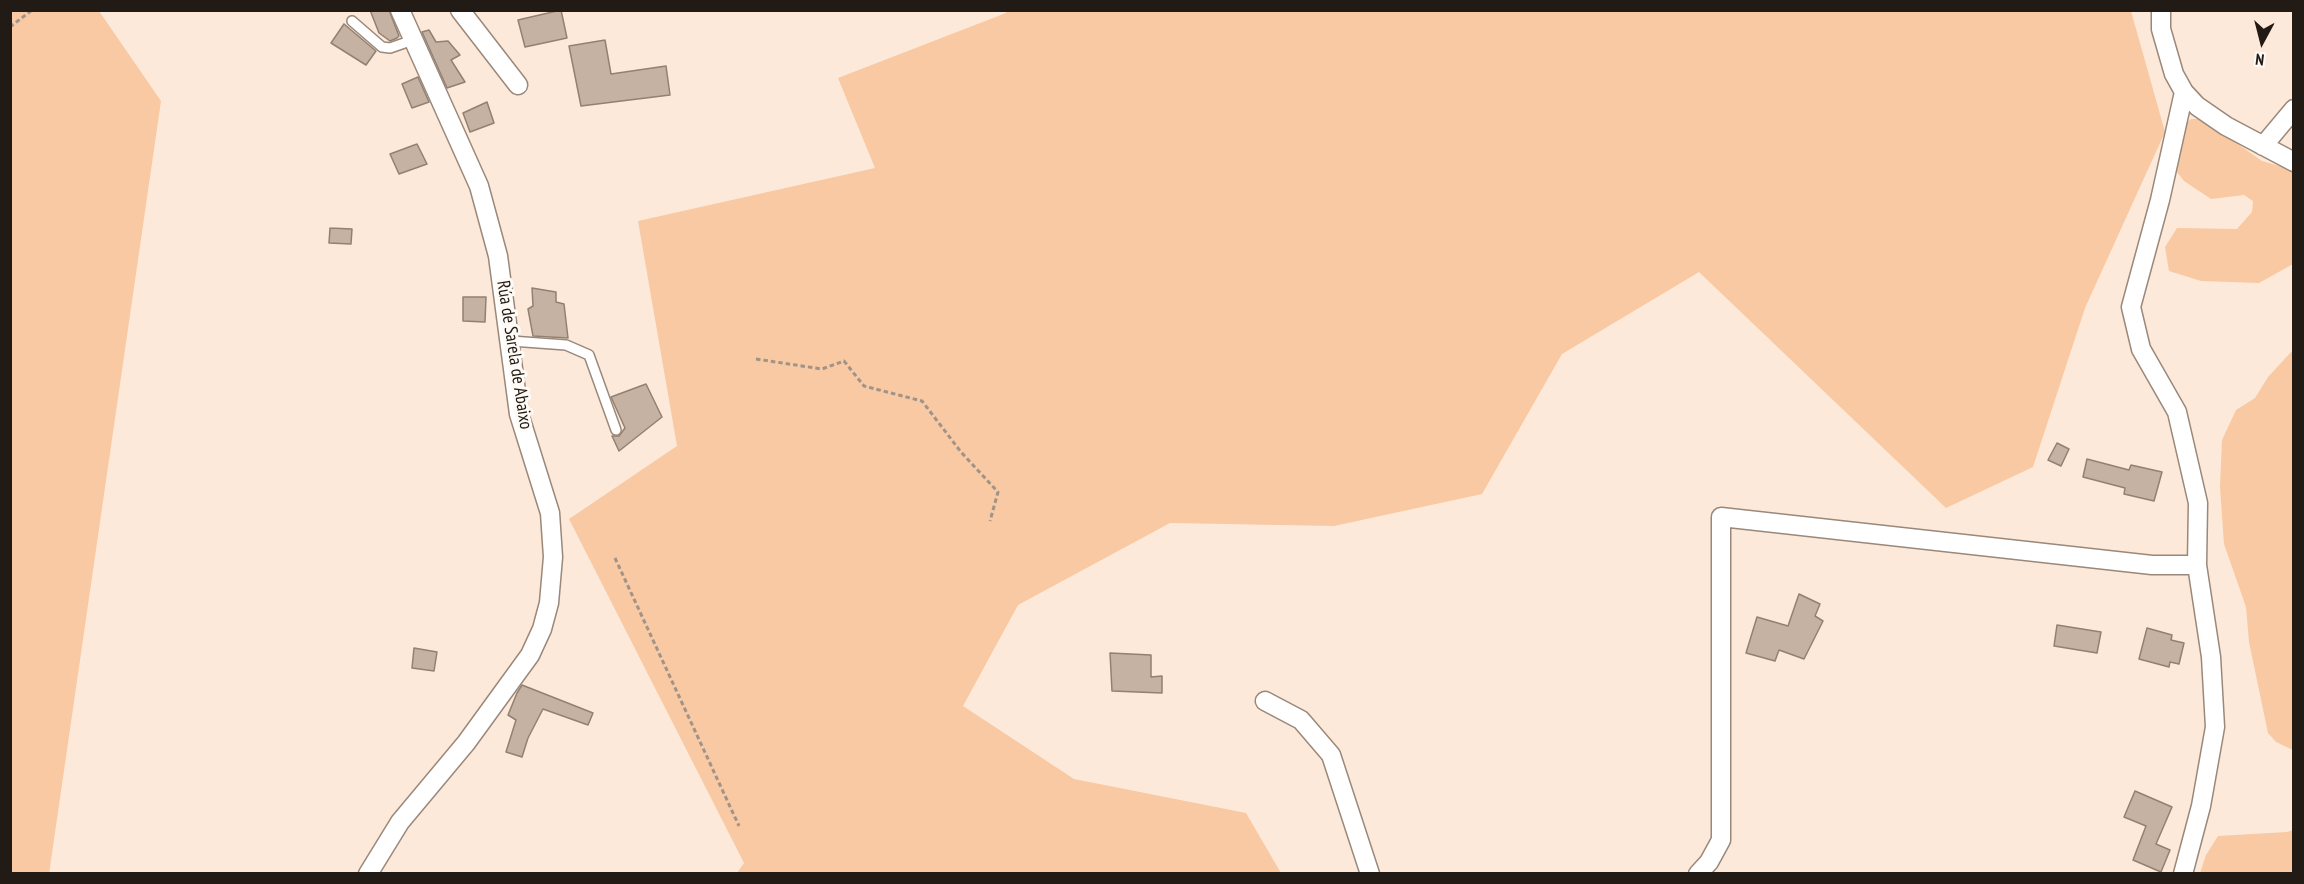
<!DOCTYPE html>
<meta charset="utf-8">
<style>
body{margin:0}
#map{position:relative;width:2304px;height:884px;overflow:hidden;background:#fde9d9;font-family:"PT Sans Narrow",sans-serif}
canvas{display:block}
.frame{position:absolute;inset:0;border:12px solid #221b15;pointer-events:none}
.north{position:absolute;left:2232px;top:12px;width:60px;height:60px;-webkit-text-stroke:4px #fefaf6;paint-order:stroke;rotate:187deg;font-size:16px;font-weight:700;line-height:24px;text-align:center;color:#221b15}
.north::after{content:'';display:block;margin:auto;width:21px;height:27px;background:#221b15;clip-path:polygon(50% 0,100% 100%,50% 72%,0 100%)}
</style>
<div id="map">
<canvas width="2304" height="884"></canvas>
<div class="frame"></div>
<div class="north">N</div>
</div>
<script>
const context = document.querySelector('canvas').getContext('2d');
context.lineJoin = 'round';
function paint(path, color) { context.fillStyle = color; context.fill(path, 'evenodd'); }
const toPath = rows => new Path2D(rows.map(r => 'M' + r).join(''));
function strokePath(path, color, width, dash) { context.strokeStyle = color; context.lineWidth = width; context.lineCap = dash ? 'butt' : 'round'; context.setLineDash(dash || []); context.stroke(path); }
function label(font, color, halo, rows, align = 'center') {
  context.font = font + ' "PT Sans Narrow",sans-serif'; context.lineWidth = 6; context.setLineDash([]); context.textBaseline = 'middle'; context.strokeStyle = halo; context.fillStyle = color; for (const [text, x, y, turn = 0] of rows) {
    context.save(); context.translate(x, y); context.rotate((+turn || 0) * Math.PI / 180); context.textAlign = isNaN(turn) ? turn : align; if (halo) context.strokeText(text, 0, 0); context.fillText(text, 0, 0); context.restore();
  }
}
const green = toPath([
 [10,11,99,11,161,101,49,874,10,873],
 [1007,11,2131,11,2165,132,2085,308,2033,467,1946,508,1699,272,1562,354,1482,494,1334,526,1170,523,1018,605,963,706,1074,779,1246,813,1281,873,737,873,744,863,569,519,677,446,638,221,875,168,838,78,1006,13],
 [2191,119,2202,119,2262,161,2293,170,2293,264,2259,283,2201,281,2169,271,2165,247,2177,228,2237,229,2252,212,2253,201,2244,195,2211,199,2184,181,2177,172,2182,127],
 [2293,350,2293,750,2276,742,2268,733,2249,642,2246,607,2224,544,2220,487,2222,440,2236,410,2255,398,2268,377],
 [2293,830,2293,873,2200,873,2206,855,2218,836,2287,832]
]);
const building = toPath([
 [370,10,389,10,399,36,397,38,390,41,379,33,370,10],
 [561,10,567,38,525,47,518,20,561,10],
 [344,24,376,51,366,65,331,43,344,24],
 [429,30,436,42,448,41,460,55,451,60,465,82,447,88,422,32,429,30],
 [605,40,611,74,666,66,670,95,581,106,569,46,605,40],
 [418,77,429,102,412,108,402,84,418,77],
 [487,102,494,123,470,132,463,113,487,102],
 [417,144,427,164,399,174,390,154,417,144],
 [330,228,352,229,351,244,329,243,330,228],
 [532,288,556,292,556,302,564,304,568,338,533,336,528,309,533,306,532,288],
 [463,297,486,297,485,322,463,321,463,297],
 [646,384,662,417,619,451,612,436,619,436,625,428,611,397,646,384],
 [2057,443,2069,449,2061,466,2048,460,2057,443],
 [2087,459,2129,470,2131,465,2162,472,2154,501,2124,494,2125,488,2083,477,2087,459],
 [1799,594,1820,604,1815,616,1823,621,1804,659,1779,650,1775,661,1746,653,1757,617,1788,626,1799,594],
 [2057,625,2101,632,2097,653,2054,646,2057,625],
 [2147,628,2172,635,2171,640,2184,643,2179,664,2170,662,2169,667,2139,659,2147,628],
 [414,648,437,652,434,671,412,668,414,648],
 [1110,653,1151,655,1151,677,1162,676,1162,693,1112,691,1110,653],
 [522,685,593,713,588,725,543,709,528,738,522,757,506,752,516,720,508,715,517,693,522,685],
 [2135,791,2172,807,2156,844,2170,850,2161,872,2133,860,2146,826,2124,817,2135,791]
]);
const path = toPath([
 [10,27,32,10],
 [756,359,822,369,844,361,864,386,922,401,961,452,998,492,990,521],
 [615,558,739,826]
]);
const service = toPath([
 [352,21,382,47,390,48,413,40],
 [511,341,566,345,589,355,616,430]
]);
const minor = toPath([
 [460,10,518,85],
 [2161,10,2161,29,2174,74,2184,92,2197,106,2226,126,2294,162],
 [2263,146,2294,109],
 [1265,701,1301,720,1331,755,1370,874],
 [368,874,400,822,466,743,530,655,542,629,549,603,553,557,550,513,519,414,498,256,479,186,400,10],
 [1698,874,1709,862,1721,840,1721,517,2152,565,2197,565],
 [2183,874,2201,806,2215,727,2211,657,2197,565,2198,503,2177,412,2141,349,2131,307,2160,200,2184,92]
]);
const streetNames = [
 ["Rúa de Sarela de Abaixo",514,355,81]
];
paint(green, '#f8c9a2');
paint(building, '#c5b2a3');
strokePath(building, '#928072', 1.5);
strokePath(service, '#9a887a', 12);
strokePath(minor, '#9a887a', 21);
strokePath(path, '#a19387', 3, [4.5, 3]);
strokePath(service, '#fff', 9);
strokePath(minor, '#fff', 18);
label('18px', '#221b15', '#fefaf6', streetNames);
</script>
